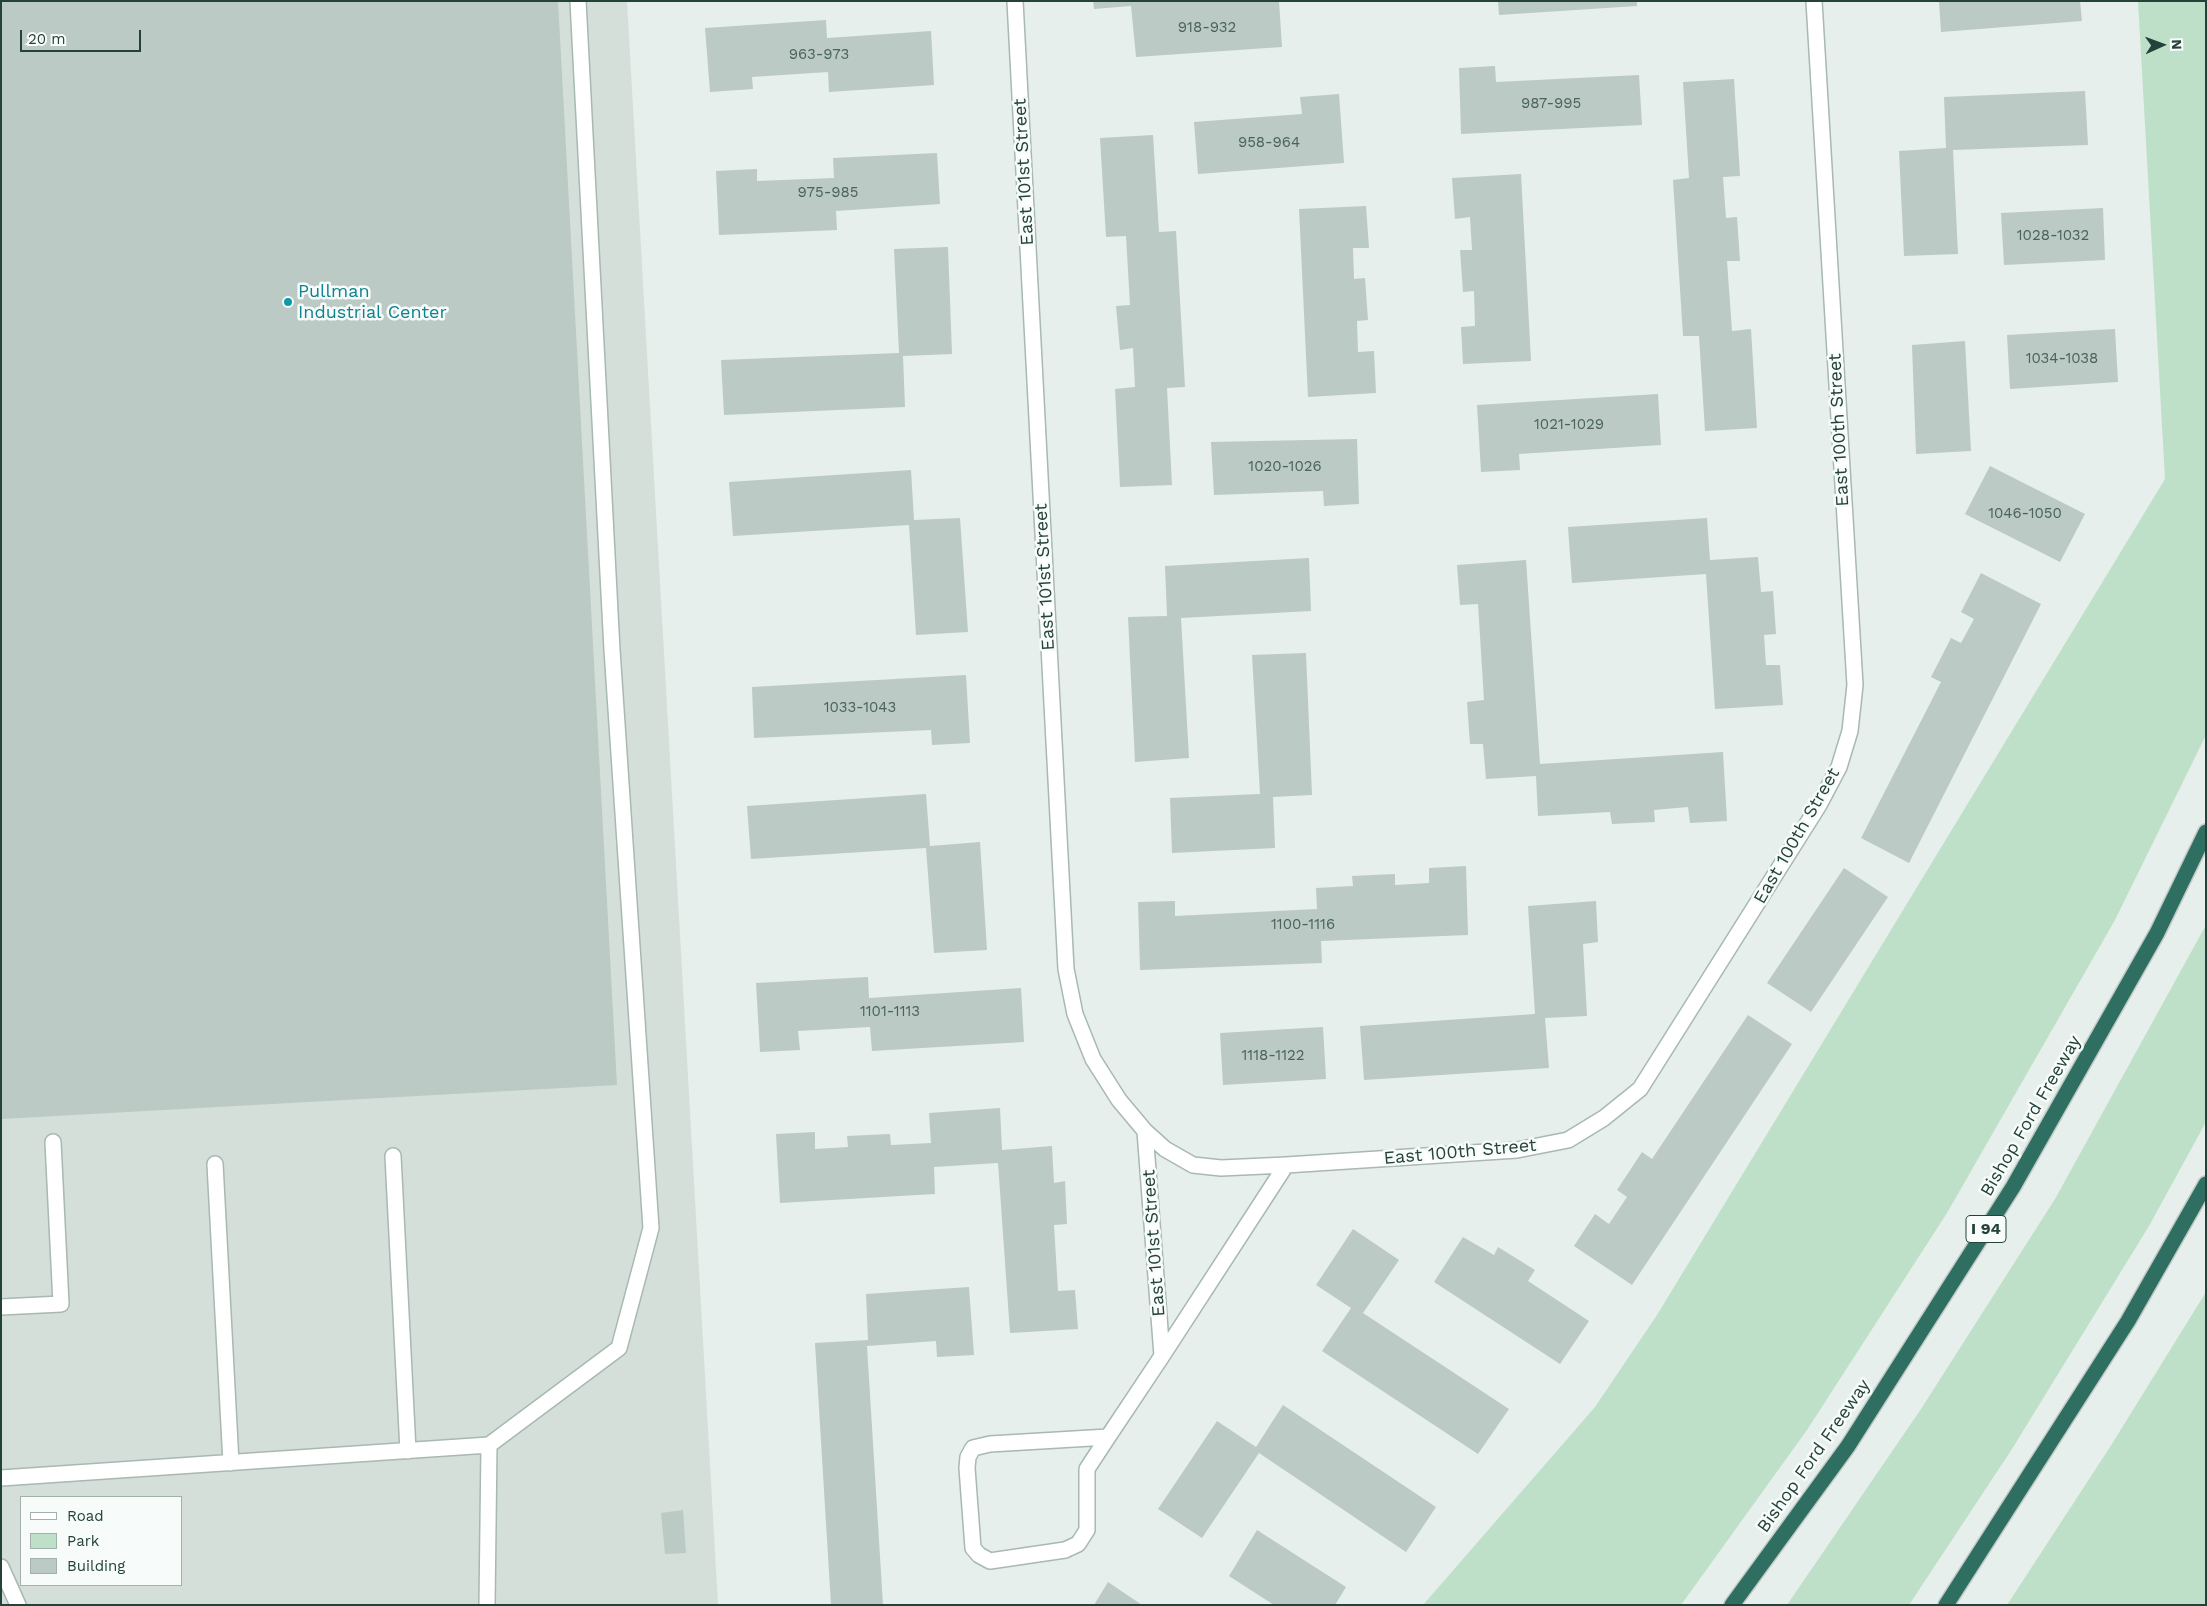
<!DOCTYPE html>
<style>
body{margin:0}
#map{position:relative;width:2207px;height:1606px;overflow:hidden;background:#e6efeb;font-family:"Work Sans",sans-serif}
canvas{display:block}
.frame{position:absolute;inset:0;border:2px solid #24423a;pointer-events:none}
.legend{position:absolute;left:20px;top:1496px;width:162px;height:90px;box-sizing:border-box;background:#f7fbf9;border:1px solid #a3b1ad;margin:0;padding:6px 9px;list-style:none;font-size:15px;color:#24423a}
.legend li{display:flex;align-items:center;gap:10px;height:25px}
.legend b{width:25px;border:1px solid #a3b1ad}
.north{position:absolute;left:2137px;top:20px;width:50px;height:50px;-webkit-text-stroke:4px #f7fbf9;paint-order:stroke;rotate:88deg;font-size:14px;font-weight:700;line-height:20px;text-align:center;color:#24423a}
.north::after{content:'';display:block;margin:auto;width:18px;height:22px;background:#24423a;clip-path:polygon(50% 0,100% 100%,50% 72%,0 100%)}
.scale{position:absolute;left:20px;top:30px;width:121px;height:22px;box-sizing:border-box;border:2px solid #24423a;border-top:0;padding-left:6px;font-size:15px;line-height:18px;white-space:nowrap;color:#24423a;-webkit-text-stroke:4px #f7fbf9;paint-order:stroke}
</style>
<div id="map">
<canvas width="2207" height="1606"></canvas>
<div class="frame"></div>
<ul class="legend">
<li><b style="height:6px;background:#fff"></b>Road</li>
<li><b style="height:14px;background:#bfe0c8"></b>Park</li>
<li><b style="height:14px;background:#bbcac4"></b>Building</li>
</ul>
<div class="north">N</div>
<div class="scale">20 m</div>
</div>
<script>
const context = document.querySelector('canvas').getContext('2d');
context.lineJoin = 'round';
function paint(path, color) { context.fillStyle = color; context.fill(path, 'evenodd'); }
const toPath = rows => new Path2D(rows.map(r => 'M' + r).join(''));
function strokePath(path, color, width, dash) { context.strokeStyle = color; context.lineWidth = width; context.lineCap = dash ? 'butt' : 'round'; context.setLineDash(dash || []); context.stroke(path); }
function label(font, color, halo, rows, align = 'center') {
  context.font = font + ' "Work Sans",sans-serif'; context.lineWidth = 5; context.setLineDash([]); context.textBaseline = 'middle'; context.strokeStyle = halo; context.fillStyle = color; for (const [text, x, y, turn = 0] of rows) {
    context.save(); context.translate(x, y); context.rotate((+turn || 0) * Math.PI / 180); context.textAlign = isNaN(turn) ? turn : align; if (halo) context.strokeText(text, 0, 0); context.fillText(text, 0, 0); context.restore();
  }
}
const built = toPath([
 [1,1,627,1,718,1605,1,1605],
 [21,1497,181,1497,181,1585,21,1585]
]);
const green = toPath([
 [2138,1,2206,1,2206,735,2115,920,1947,1213,1807,1430,1681,1605,1423,1605,1595,1407,1657,1315,2165,479],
 [2206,925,2206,1122,2149,1226,2012,1449,1909,1605,1787,1605,1921,1409,2055,1199],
 [2206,1292,2206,1605,2007,1605,2110,1447]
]);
const building = toPath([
 [1,1,558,1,617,1085,1,1119],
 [1093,1,1279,1,1282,47,1136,57,1131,6,1094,9],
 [1498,1,1637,1,1637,6,1499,15],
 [1939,1,2080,1,2082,21,1941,32],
 [826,20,827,38,931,31,934,85,829,92,828,72,752,77,753,89,710,92,705,28],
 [1495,66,1496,82,1639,75,1642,125,1461,134,1459,68],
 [1734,79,1740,176,1723,177,1726,218,1737,217,1740,261,1727,261,1732,331,1751,329,1757,428,1705,431,1699,336,1683,336,1673,180,1689,178,1683,82],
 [2085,91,2088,145,1953,150,1958,254,1904,256,1899,151,1946,148,1944,97],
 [1339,94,1344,163,1198,174,1194,122,1302,114,1300,97],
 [1153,135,1159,232,1176,231,1185,387,1167,388,1172,485,1120,487,1115,389,1135,387,1133,348,1120,350,1116,306,1130,305,1126,236,1106,237,1100,138],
 [937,153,940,204,836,211,837,230,719,235,716,171,757,169,757,181,834,178,833,158],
 [1521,174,1531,361,1463,364,1461,327,1475,326,1474,291,1463,292,1460,250,1472,250,1470,217,1455,219,1452,178],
 [1366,206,1369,248,1353,248,1354,279,1365,278,1368,320,1357,321,1358,352,1374,351,1376,393,1308,397,1299,209],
 [2103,208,2105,260,2004,265,2001,213],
 [948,247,952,354,903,356,905,407,724,415,721,360,899,353,894,249],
 [2115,329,2118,382,2010,389,2007,335],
 [1965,341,1971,451,1916,454,1912,345],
 [1658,394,1661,445,1519,454,1520,470,1481,472,1477,405],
 [1357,439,1359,504,1324,506,1323,491,1214,495,1211,442],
 [1990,466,2085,514,2060,562,1965,514],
 [911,470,914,520,960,518,968,632,916,635,909,525,733,536,729,482],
 [1707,518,1710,560,1758,557,1761,592,1773,591,1776,634,1764,635,1766,665,1780,665,1783,705,1715,709,1706,574,1572,583,1568,527],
 [1309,558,1311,611,1181,618,1189,758,1135,762,1128,617,1167,616,1165,566],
 [1526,560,1540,764,1723,752,1727,821,1690,823,1688,807,1654,810,1655,822,1612,824,1610,812,1538,816,1536,776,1486,779,1483,744,1470,744,1467,702,1484,700,1478,604,1460,605,1457,565],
 [1981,573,2041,604,1909,863,1861,838,1941,682,1931,677,1951,638,1961,643,1974,619,1961,612],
 [1306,653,1312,795,1273,797,1275,848,1172,853,1170,798,1260,794,1252,655],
 [966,675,970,743,932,745,931,730,754,738,752,687],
 [926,794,930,846,980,842,987,950,934,953,926,848,751,859,747,806],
 [1466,866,1468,935,1321,941,1322,963,1140,970,1138,902,1175,901,1175,916,1317,909,1316,888,1353,886,1352,876,1395,874,1395,885,1429,883,1429,868],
 [1844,868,1888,897,1811,1012,1767,983],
 [1596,901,1598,942,1583,944,1587,1016,1545,1018,1549,1068,1364,1080,1360,1026,1535,1014,1528,906],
 [868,977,869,998,1021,988,1024,1042,872,1051,870,1027,798,1031,800,1050,760,1052,756,983],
 [1748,1015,1792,1044,1632,1285,1574,1246,1595,1214,1609,1224,1627,1197,1617,1190,1642,1152,1652,1159],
 [1323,1027,1326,1079,1223,1085,1220,1033],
 [1000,1108,1002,1150,1052,1146,1054,1183,1065,1181,1067,1224,1054,1225,1058,1291,1075,1290,1078,1329,1010,1333,998,1163,934,1167,935,1194,780,1203,776,1134,815,1132,815,1149,848,1147,847,1136,890,1134,891,1145,931,1143,929,1113],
 [1353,1229,1399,1260,1363,1313,1509,1409,1478,1454,1322,1351,1351,1308,1316,1285],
 [1463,1237,1494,1255,1498,1247,1535,1270,1528,1281,1589,1321,1560,1364,1434,1282],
 [969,1287,974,1355,937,1357,936,1341,867,1346,883,1605,831,1605,815,1343,868,1340,866,1294],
 [1283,1405,1436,1507,1406,1552,1259,1453,1202,1538,1158,1509,1217,1421,1256,1447],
 [683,1510,686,1553,665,1554,661,1513],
 [1257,1530,1346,1587,1335,1605,1274,1605,1229,1576],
 [1108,1582,1142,1605,1094,1605]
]);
const minor = toPath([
 [1015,1,1066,969,1075,1014,1093,1059,1119,1100,1145,1131,1165,1149,1193,1165,1221,1168,1286,1165,1517,1150,1568,1140,1604,1118,1640,1089,1819,805,1839,767,1850,731,1855,685,1814,1],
 [1145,1131,1162,1356],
 [393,1156,408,1451],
 [215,1164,231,1463],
 [1,1307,61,1304,53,1142],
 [1108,1437,990,1444,973,1448,968,1457,967,1468,973,1548,979,1555,990,1561,1065,1550,1078,1544,1087,1530,1087,1469,1108,1437,1162,1356,1286,1165],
 [1,1478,489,1445,619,1348,651,1228,612,650,578,1],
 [1,1567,18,1605],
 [487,1605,489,1445]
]);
const highway = toPath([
 [1732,1605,1848,1446,2013,1187,2157,933,2206,832],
 [1946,1605,2128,1321,2206,1184]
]);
const markers = [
 [288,302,5,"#0f9aa8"]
];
const numberNames = [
 ["918-932",1207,28],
 ["963-973",819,55],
 ["987-995",1551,104],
 ["958-964",1269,143],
 ["975-985",828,193],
 ["1028-1032",2053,236],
 ["1034-1038",2062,359],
 ["1021-1029",1569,425],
 ["1020-1026",1285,467],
 ["1046-1050",2025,514],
 ["1033-1043",860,708],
 ["1100-1116",1303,925],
 ["1101-1113",890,1012],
 ["1118-1122",1273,1056]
];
const shields = [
 [1986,1229,40]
];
const shieldNames = [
 ["I 94",1986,1229]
];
const streetNames = [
 ["East 101st Street",1024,172,-93],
 ["East 100th Street",1839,430,-93],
 ["East 101st Street",1045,577,-93],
 ["East 100th Street",1797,836,-60],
 ["Bishop Ford Freeway",2031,1116,-60],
 ["East 100th Street",1460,1152,-5],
 ["East 101st Street",1154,1243,-94],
 ["Bishop Ford Freeway",1814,1456,-55]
];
const cultureNames = [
 ["Pullman",298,292],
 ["Industrial Center",298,313]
];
paint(built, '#d4dfda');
paint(green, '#bfe0c8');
paint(building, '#bbcac4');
strokePath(minor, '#a8b8b2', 18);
strokePath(highway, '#c2cac8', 18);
strokePath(minor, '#fff', 15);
strokePath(highway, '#2f6f62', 15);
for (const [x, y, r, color] of markers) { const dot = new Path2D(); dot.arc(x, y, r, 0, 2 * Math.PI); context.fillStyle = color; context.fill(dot); strokePath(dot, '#f7fbf9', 2); }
label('15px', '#4a645c', null, numberNames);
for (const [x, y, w] of shields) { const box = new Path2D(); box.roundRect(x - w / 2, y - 13.5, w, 27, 4); context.fillStyle = '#f7fbf9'; context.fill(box); strokePath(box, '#24423a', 1); }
label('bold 16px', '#24423a', null, shieldNames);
label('18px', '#24423a', '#f7fbf9', streetNames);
label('18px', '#0d838f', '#f7fbf9', cultureNames, 'left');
</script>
